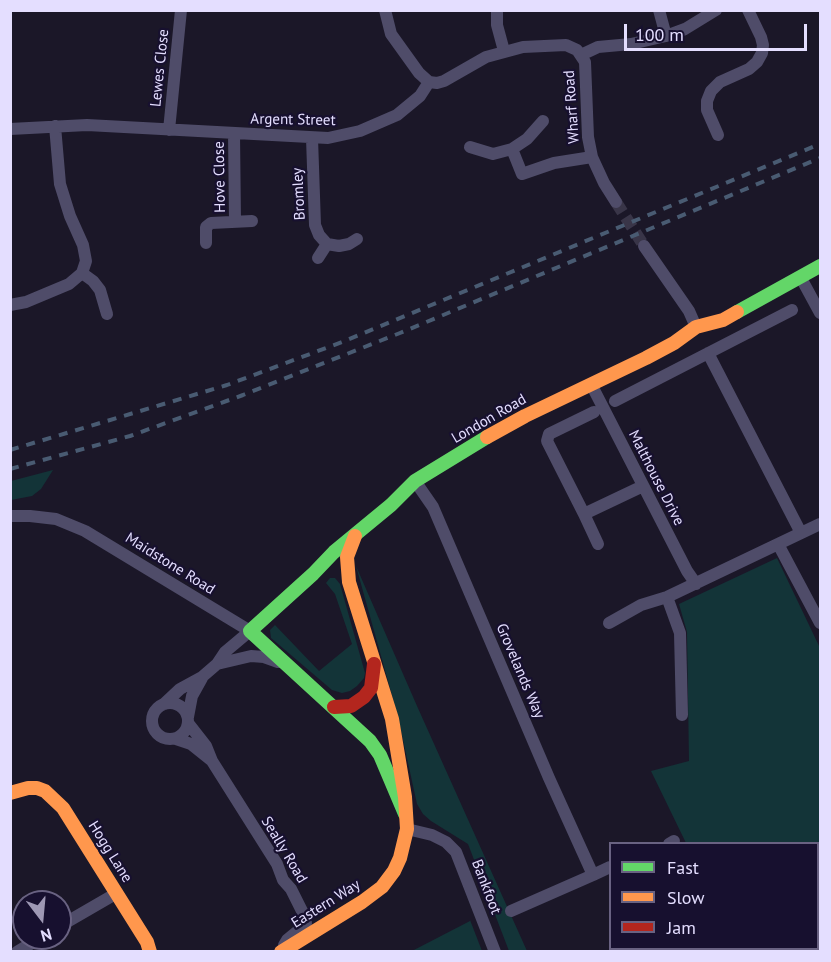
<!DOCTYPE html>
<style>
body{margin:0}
#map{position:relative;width:831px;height:962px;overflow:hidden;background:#1b1728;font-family:"PT Sans",sans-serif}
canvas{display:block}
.frame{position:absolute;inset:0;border:12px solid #e4deff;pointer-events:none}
.legend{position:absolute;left:609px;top:842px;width:210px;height:108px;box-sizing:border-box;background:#17102f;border:2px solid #696282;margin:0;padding:8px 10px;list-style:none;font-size:18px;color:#e4deff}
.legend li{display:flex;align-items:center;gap:12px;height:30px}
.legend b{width:30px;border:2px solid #696282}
.north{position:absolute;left:12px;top:890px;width:60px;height:60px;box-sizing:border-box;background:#17102f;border:2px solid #696282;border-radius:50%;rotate:164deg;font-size:16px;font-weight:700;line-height:24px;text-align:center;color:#e4deff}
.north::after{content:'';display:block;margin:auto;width:21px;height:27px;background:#9e98b4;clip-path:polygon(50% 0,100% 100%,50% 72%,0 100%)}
.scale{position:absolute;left:624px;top:24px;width:183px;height:27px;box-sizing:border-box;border:3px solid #e4deff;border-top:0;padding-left:8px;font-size:18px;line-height:21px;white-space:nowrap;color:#e4deff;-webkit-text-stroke:4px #17102f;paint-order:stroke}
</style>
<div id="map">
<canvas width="831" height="962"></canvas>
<div class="frame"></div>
<ul class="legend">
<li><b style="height:8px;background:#63d668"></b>Fast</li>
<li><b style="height:8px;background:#ff974d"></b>Slow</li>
<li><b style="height:8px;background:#b3261e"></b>Jam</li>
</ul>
<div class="north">N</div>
<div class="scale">100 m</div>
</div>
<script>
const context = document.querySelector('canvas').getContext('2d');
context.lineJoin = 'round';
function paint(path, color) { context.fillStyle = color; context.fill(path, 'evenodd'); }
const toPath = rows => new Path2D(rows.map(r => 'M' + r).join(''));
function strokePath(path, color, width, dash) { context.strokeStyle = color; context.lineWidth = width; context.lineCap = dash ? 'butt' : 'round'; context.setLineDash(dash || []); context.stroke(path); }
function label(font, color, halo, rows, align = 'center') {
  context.font = font + ' "PT Sans",sans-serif'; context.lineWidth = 4.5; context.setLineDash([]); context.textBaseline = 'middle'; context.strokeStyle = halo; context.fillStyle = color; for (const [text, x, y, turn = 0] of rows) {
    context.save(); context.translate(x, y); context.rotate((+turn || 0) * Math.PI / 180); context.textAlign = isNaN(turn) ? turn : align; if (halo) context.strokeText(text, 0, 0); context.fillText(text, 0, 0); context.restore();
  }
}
const green = toPath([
 [53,470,41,489,32,496,11,500,11,481],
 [777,558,820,648,820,903,818,898,818,844,686,843,651,771,689,761,687,632,679,604],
 [356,566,417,706,527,951,509,951,468,844,431,821,423,814,417,804,398,717],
 [330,578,335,578,340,584,365,673,364,678,357,686,350,691,342,693,332,690,271,638,270,630,275,625,319,671,352,644,335,594,326,583],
 [470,920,482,951,412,951,470,921]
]);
const streetTunnel = toPath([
 [616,202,644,246]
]);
const street = toPath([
 [385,10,391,34,419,73,429,82],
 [497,10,497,25,504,51],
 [659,10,666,36],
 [581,55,598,47,631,44,666,36,685,29,716,10],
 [429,82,437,83,444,81,486,57,523,47,566,45,577,50,585,62,588,137,592,157,604,183,616,202],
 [10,129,87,125,328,138,360,131,397,115,420,96,429,82],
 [169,130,181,10],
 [234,133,235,221],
 [718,135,707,110,707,101,711,91,720,82,749,69,757,62,762,53,763,45,761,37,748,10],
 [312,138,315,225,319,235,327,244,339,246,349,244,357,239],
 [470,147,493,154,512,149,527,139,543,121],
 [512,149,522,174,554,163,592,157],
 [206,243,206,227,211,223,252,221],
 [644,246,689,311,696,327],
 [318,258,327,244],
 [82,273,93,281,100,290,107,314],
 [801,278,820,313],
 [10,305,26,302,69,284,82,273,86,261,83,245,70,216,60,184,55,126],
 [708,353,801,533],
 [591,384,687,571,696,584],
 [615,401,792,310],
 [415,481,433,507,549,778,593,875,610,867],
 [584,514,547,441,549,434,594,412],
 [10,516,30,516,56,519,85,531,250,631,225,652,217,664,202,677,180,689,164,704],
 [598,544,584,514,643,486],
 [778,544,820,623],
 [667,597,680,633,682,715],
 [609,623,641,605,667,597,820,524],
 [217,664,251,656,264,657,278,662],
 '152 721a18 18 0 1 1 36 0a18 18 0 1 1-36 0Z',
 [188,717,192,696,202,678],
 [188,723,206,746,212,761,277,864,283,880,291,889,304,915,306,923,304,926,287,940,284,945],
 [176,739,191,744,211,760],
 [407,829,432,835,446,842,456,852,495,952],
 [669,844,674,841],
 [511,911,593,875],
 [60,926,117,893],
 [818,930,820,930],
 [17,952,40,938],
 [754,952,763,948]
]);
const fast = toPath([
 [737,312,820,266],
 [405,814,380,755,370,741,250,631,313,574,334,552,391,505,415,481,487,437]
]);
const slow = toPath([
 [487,437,525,416,646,358,674,343,696,327,723,320,737,312],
 [10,793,28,788,37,788,45,791,63,808,147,942,150,952],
 [281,952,362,902,382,887,394,871,400,858,407,829,405,797,392,719,349,582,347,557,355,536]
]);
const jam = toPath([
 [334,707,351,706,364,697,371,688,374,664]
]);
const rail = toPath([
 [10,450,227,385,342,342,820,144],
 [10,469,130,436,243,395,400,333,820,158]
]);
const streetNames = [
 ["Lewes Close",160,68,-84],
 ["Wharf Road",572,107,-94],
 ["Argent Street",293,120,1],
 ["Hove Close",220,177,-91],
 ["Bromley",299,194,-93],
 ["London Road",489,419,-30],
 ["Malthouse Drive",656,478,63],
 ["Maidstone Road",170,564,32],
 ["Grovelands Way",520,671,67],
 ["Seally Road",284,850,59],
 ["Hogg Lane",110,852,58],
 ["Bankfoot",486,887,69],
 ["Eastern Way",326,904,-32]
];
paint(green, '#133438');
strokePath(streetTunnel, '#393548', 12, [12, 6]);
strokePath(street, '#4f4c69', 12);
strokePath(fast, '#63d668', 14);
strokePath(slow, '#ff974d', 14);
strokePath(jam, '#b3261e', 14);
strokePath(rail, '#495b72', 4, [9, 8]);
label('15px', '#e4deff', '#17102f', streetNames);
</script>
